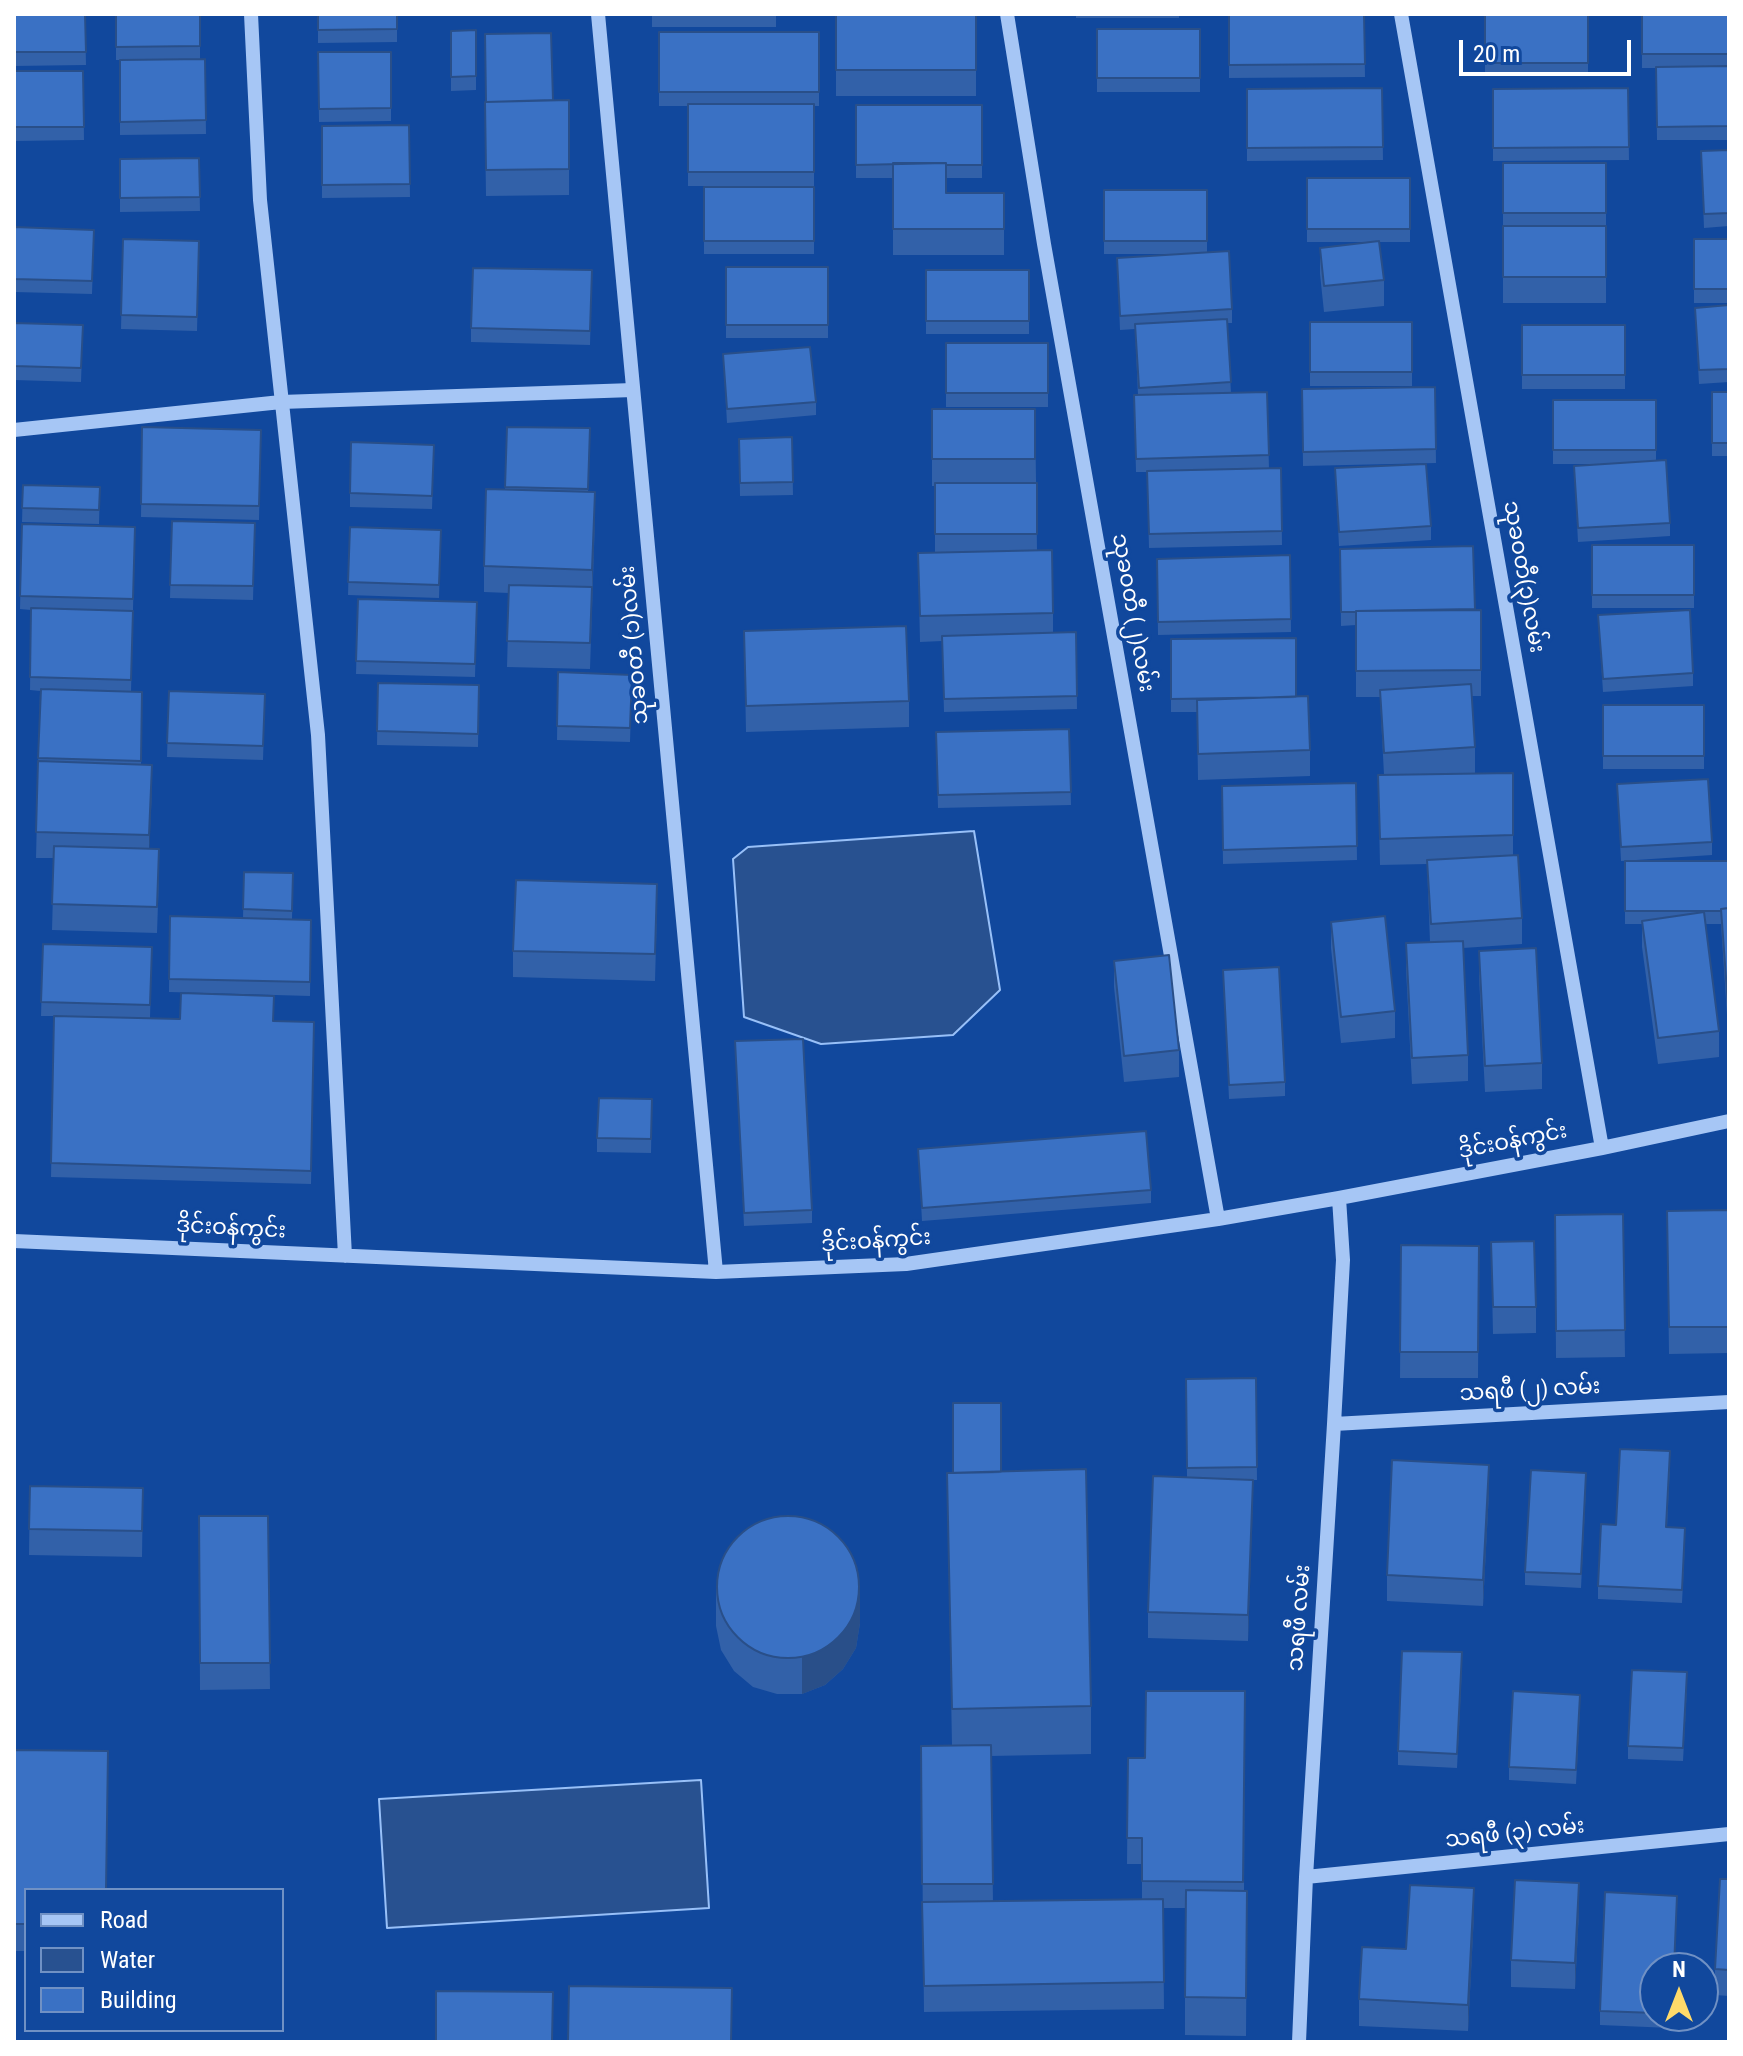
<!DOCTYPE html>
<meta charset="utf-8">
<style>
body{margin:0}
#map{position:relative;width:1743px;height:2056px;overflow:hidden;background:#11489d;font-family:"Roboto Condensed",sans-serif}
canvas{display:block}
.frame{position:absolute;inset:0;border:16px solid #fff;pointer-events:none}
.legend{position:absolute;left:24px;top:1888px;width:260px;height:144px;box-sizing:border-box;background:#11489d;border:2px solid #7091c4;margin:0;padding:10px 14px;list-style:none;font-size:24px;color:#fff}
.legend li{display:flex;align-items:center;gap:16px;height:40px}
.legend b{width:40px;border:2px solid #7091c4}
.north{position:absolute;left:1639px;top:1952px;width:80px;height:80px;box-sizing:border-box;background:#11489d;border:2px solid #7091c4;border-radius:50%;rotate:0deg;font-size:22px;font-weight:700;line-height:32px;text-align:center;color:#fff}
.north::after{content:'';display:block;margin:auto;width:28px;height:36px;background:#ffda6a;clip-path:polygon(50% 0,100% 100%,50% 72%,0 100%)}
.scale{position:absolute;left:1459px;top:40px;width:172px;height:36px;box-sizing:border-box;border:4px solid #fff;border-top:0;padding-left:10px;font-size:24px;line-height:28px;white-space:nowrap;color:#fff;-webkit-text-stroke:6px #11489d;paint-order:stroke}
</style>
<div id="map">
<canvas width="1743" height="2056"></canvas>
<div class="frame"></div>
<ul class="legend">
<li><b style="height:10px;background:#a6c6f5"></b>Road</li>
<li><b style="height:22px;background:#285190"></b>Water</li>
<li><b style="height:22px;background:#3a71c4"></b>Building</li>
</ul>
<div class="north">N</div>
<div class="scale">20 m</div>
</div>
<script>
const context = document.querySelector('canvas').getContext('2d');
context.lineJoin = 'round';
function paint(path, color) { context.fillStyle = color; context.fill(path, 'evenodd'); }
const toPath = rows => new Path2D(rows.map(r => 'M' + r).join(''));
function strokePath(path, color, width, dash) { context.strokeStyle = color; context.lineWidth = width; context.lineCap = dash ? 'butt' : 'round'; context.setLineDash(dash || []); context.stroke(path); }
function label(font, color, halo, rows, align = 'center') {
  context.font = font + ' "Roboto Condensed","Noto Sans Myanmar",sans-serif'; context.lineWidth = 7; context.setLineDash([]); context.textBaseline = 'middle'; context.strokeStyle = halo; context.fillStyle = color; for (const [text, x, y, turn = 0] of rows) {
    context.save(); context.translate(x, y); context.rotate((+turn || 0) * Math.PI / 180); context.textAlign = isNaN(turn) ? turn : align; if (halo) context.strokeText(text, 0, 0); context.fillText(text, 0, 0); context.restore();
  }
}
const water = toPath([
 [974,831,1000,990,953,1035,821,1044,744,1017,733,859,748,847,974,831],
 [701,1780,709,1908,387,1928,379,1799,701,1780]
]);
const minor = toPath([
 [251,14,260,200,318,735,345,1256],
 [598,14,716,1272],
 [1007,14,1044,244,1218,1219],
 [1401,14,1602,1148],
 [14,430,281,402,633,390],
 [14,1241,716,1272,906,1264,1218,1219,1339,1198,1602,1148,1729,1121],
 [1334,1424,1729,1402],
 [1306,1877,1729,1834],
 [1299,2042,1306,1877,1334,1424,1343,1260,1339,1198]
]);
const wall = toPath([
 [14,14,85,14,86,65,14,66],
 [116,14,200,14,200,59,205,59,206,134,120,135,120,60,116,60],
 [318,14,397,14,397,42,318,43],
 [652,14,776,14,776,27,652,27],
 [836,14,976,14,976,96,836,96],
 [1076,14,1179,14,1179,18,1076,18],
 [1229,14,1364,14,1365,77,1229,78],
 [1485,14,1588,14,1588,76,1485,76],
 [1642,14,1729,14,1729,140,1657,140,1656,68,1642,68],
 [1097,29,1200,29,1200,92,1097,92],
 [476,30,476,90,451,91,451,31],
 [659,32,819,32,819,106,814,106,814,186,688,186,688,106,659,106],
 [318,52,391,52,391,121,319,122],
 [14,71,83,71,84,140,14,141],
 [1382,88,1383,160,1247,161,1247,89],
 [1628,88,1629,160,1493,161,1493,89],
 [553,100,569,100,569,195,486,196,485,128],
 [856,105,982,105,982,178,946,178,946,193,1004,193,1004,255,893,255,893,178,856,178],
 [409,125,410,197,322,198,322,126],
 [1729,150,1729,226,1704,228,1701,151],
 [199,158,200,211,120,212,120,159],
 [1503,163,1606,163,1606,303,1503,303],
 [1307,178,1410,178,1410,242,1379,242,1384,280,1384,306,1324,312,1320,274,1320,248,1375,242,1307,242],
 [704,187,814,187,814,254,704,254],
 [1104,190,1207,190,1207,253,1232,309,1232,323,1227,323,1231,393,1267,392,1269,469,1281,468,1282,545,1149,548,1147,472,1136,472,1134,395,1138,395,1135,329,1120,330,1117,258,1179,254,1104,254],
 [14,227,94,230,92,294,14,292],
 [123,239,199,254,197,331,121,329],
 [1694,239,1729,239,1729,303,1694,303],
 [726,267,828,267,828,338,726,338],
 [592,270,590,345,471,342,471,328],
 [926,270,1029,270,1029,334,926,334],
 [1729,305,1729,382,1699,384,1695,308],
 [1310,322,1412,322,1412,386,1310,386],
 [14,323,83,325,81,382,14,380],
 [1522,325,1625,325,1625,389,1522,389],
 [946,343,1048,343,1048,407,946,407],
 [723,354,816,402,816,415,727,423],
 [1435,387,1436,463,1303,466,1302,389],
 [1712,392,1729,392,1729,456,1712,456],
 [1553,400,1656,400,1656,460,1670,523,1670,536,1578,542,1574,466,1603,464,1553,464],
 [932,409,1035,409,1037,550,1053,613,1053,633,1076,632,1077,709,944,712,942,641,920,642,918,553,935,552,935,486,932,486],
 [142,427,261,430,259,520,141,517],
 [507,427,590,428,588,492,595,518,590,669,507,667,509,593,484,592,484,566,505,489],
 [792,437,793,495,740,496,739,439],
 [434,445,432,509,350,507,350,493],
 [1335,468,1431,526,1431,540,1339,546],
 [23,485,100,487,99,524,22,522],
 [172,521,255,523,253,600,170,598],
 [22,524,135,527,131,692,142,692,141,765,152,791,149,848,159,875,157,933,52,930,54,858,36,858,40,691,30,690,31,610,20,609],
 [350,527,441,530,439,598,348,595],
 [1592,545,1694,545,1694,608,1592,608],
 [1340,549,1475,610,1481,610,1481,696,1472,696,1475,747,1475,773,1513,835,1513,856,1522,918,1522,944,1463,948,1468,1055,1468,1081,1412,1084,1406,969,1406,943,1430,942,1427,864,1380,865,1378,775,1384,775,1380,697,1356,697,1356,625,1341,626],
 [1290,555,1291,632,1158,635,1157,559],
 [358,599,477,602,475,677,356,674],
 [1598,615,1693,673,1693,686,1603,692],
 [744,631,909,701,909,727,746,732],
 [1171,639,1296,697,1310,750,1310,776,1198,780,1197,712,1171,712],
 [558,672,632,675,630,742,557,740],
 [378,683,479,685,478,747,377,745],
 [169,691,265,694,263,760,167,757],
 [1603,705,1704,705,1704,769,1603,769],
 [1069,729,1071,805,938,808,936,732],
 [1356,783,1357,860,1223,864,1222,786],
 [1617,784,1712,842,1712,855,1621,861],
 [1625,861,1729,908,1729,1045,1721,924,1705,924,1719,1031,1719,1057,1658,1064,1642,947,1642,924,1625,924],
 [244,872,293,873,292,919,311,920,310,996,169,992,170,916,243,918],
 [657,910,655,981,513,977,513,951],
 [1331,922,1395,1011,1395,1038,1341,1043,1331,948],
 [43,944,152,947,150,1018,314,1022,311,1184,51,1177,54,1016,41,1016],
 [1479,951,1542,1063,1542,1089,1485,1092,1479,977],
 [1114,961,1179,1050,1179,1077,1124,1082,1114,987],
 [1223,970,1285,1082,1285,1096,1229,1099],
 [735,1041,812,1210,812,1223,744,1226],
 [652,1099,651,1153,597,1152,597,1138],
 [918,1149,1151,1190,1151,1203,922,1221],
 [1729,1210,1729,1353,1669,1354,1667,1211],
 [1623,1214,1625,1357,1556,1358,1555,1215],
 [1491,1242,1536,1307,1536,1333,1493,1334],
 [1401,1245,1479,1246,1478,1378,1400,1378],
 [1256,1378,1257,1480,1253,1480,1248,1641,1148,1638,1148,1612,1187,1477,1186,1379],
 [1670,1464,1667,1527,1685,1541,1682,1603,1598,1599,1598,1586,1616,1525],
 [947,1473,1091,1706,1091,1754,991,1756,993,1902,1142,1900,1142,1864,1127,1864,1128,1758,1145,1758,1245,1691,1244,1891,1247,1891,1246,2036,1185,2035,1185,1908,1163,1908,1164,2009,924,2012,921,1746,952,1746],
 [30,1486,143,1488,142,1557,29,1555],
 [1586,1486,1581,1588,1525,1585,1525,1572],
 [1489,1491,1483,1606,1387,1601,1387,1575],
 [199,1516,268,1516,270,1689,200,1690],
 [716,1588,860,1623,856,1648,843,1669,825,1685,802,1694,777,1694,753,1687,734,1671,721,1650,716,1626],
 [1462,1666,1457,1768,1398,1765,1398,1751],
 [1687,1686,1683,1761,1628,1759,1628,1746],
 [1580,1709,1576,1784,1509,1780,1509,1767],
 [14,1750,26,1890,26,1951,14,1951],
 [1729,1879,1729,1996,1715,1995,1715,1969],
 [1579,1910,1575,1989,1511,1987,1511,1960],
 [1677,1910,1674,1968,1655,1968,1655,2016,1672,2016,1671,2028,1600,2025,1600,2011],
 [1474,1914,1468,2031,1359,2026,1359,1999]
]);
const shadedWall = toPath([
 [595,492,595,518,592,596,592,570],
 [152,765,152,791,149,862,149,835],
 [1489,1465,1489,1491,1483,1606,1483,1580],
 [1253,1480,1253,1506,1248,1641,1248,1615],
 [860,1585,860,1623,856,1648,843,1669,825,1685,802,1694,802,1657],
 [1579,1883,1579,1910,1575,1989,1575,1963],
 [1474,1888,1474,1914,1468,2031,1468,2005]
]);
const building = toPath([
 [14,14,85,14,86,52,14,52,14,14],
 [116,14,200,14,200,46,116,47,116,14],
 [318,14,397,14,397,29,318,30,318,14],
 [836,14,976,14,976,70,836,70,836,14],
 [1229,14,1364,14,1365,64,1229,65,1229,14],
 [1485,14,1588,14,1588,63,1485,63,1485,14],
 [1642,14,1729,14,1729,54,1642,54,1642,14],
 [1097,29,1200,29,1200,78,1097,78,1097,29],
 [476,30,476,76,451,77,451,31,476,30],
 [659,32,819,32,819,92,659,92,659,32],
 [551,33,553,100,486,102,485,34,551,33],
 [318,52,391,52,391,108,319,109,318,52],
 [205,59,206,120,120,122,120,60,205,59],
 [1729,66,1729,126,1657,127,1656,67,1729,66],
 [14,71,83,71,84,127,14,127,14,71],
 [1382,88,1383,147,1247,148,1247,89,1382,88],
 [1628,88,1629,147,1493,148,1493,89,1628,88],
 [569,100,569,169,486,170,485,102,569,100],
 [688,104,814,104,814,172,688,172,688,104],
 [856,105,982,105,982,165,946,165,946,163,856,165,856,105],
 [409,125,410,184,322,185,322,126,409,125],
 [1729,150,1729,213,1704,214,1701,151,1729,150],
 [199,158,200,197,120,198,120,159,199,158],
 [893,163,946,163,946,193,1004,193,1004,229,893,229,893,163],
 [1503,163,1606,163,1606,213,1503,213,1503,163],
 [1307,178,1410,178,1410,229,1307,229,1307,178],
 [704,187,814,187,814,241,704,241,704,187],
 [1104,190,1207,190,1207,241,1104,241,1104,190],
 [1503,226,1606,226,1606,277,1503,277,1503,226],
 [14,227,94,230,92,281,14,279,14,227],
 [123,239,199,241,197,317,121,315,123,239],
 [1694,239,1729,239,1729,289,1694,289,1694,239],
 [1379,241,1384,280,1324,286,1320,248,1379,241],
 [1229,251,1232,309,1120,316,1117,258,1229,251],
 [726,267,828,267,828,325,726,325,726,267],
 [473,268,592,270,590,331,471,328,473,268],
 [926,270,1029,270,1029,321,926,321,926,270],
 [1729,305,1729,369,1699,370,1695,308,1729,305],
 [1227,319,1231,382,1139,388,1135,324,1227,319],
 [1310,322,1412,322,1412,372,1310,372,1310,322],
 [14,323,83,325,81,368,14,366,14,323],
 [1522,325,1625,325,1625,375,1522,375,1522,325],
 [946,343,1048,343,1048,393,946,393,946,343],
 [810,347,816,402,727,409,723,354,810,347],
 [1435,387,1436,449,1303,452,1302,389,1435,387],
 [1267,392,1269,455,1136,459,1134,395,1267,392],
 [1712,392,1729,392,1729,443,1712,443,1712,392],
 [1553,400,1656,400,1656,450,1553,450,1553,400],
 [932,409,1035,409,1035,459,932,459,932,409],
 [142,427,261,430,259,506,141,504,142,427],
 [507,427,590,428,588,489,505,487,507,427],
 [792,437,793,482,740,483,739,439,792,437],
 [351,442,434,445,432,496,350,493,351,442],
 [1666,460,1670,523,1578,528,1574,466,1666,460],
 [1426,464,1431,526,1339,532,1335,468,1426,464],
 [1281,468,1282,531,1149,534,1147,471,1281,468],
 [935,483,1037,483,1037,534,935,534,935,483],
 [23,485,100,487,99,510,22,508,23,485],
 [486,489,595,492,592,570,484,566,486,489],
 [172,521,255,523,253,586,170,585,172,521],
 [22,524,135,527,133,599,20,596,22,524],
 [350,527,441,530,439,585,348,582,350,527],
 [1592,545,1694,545,1694,595,1592,595,1592,545],
 [1473,546,1475,609,1356,611,1356,612,1341,612,1340,549,1473,546],
 [1052,550,1053,613,920,616,918,553,1052,550],
 [1290,555,1291,619,1158,622,1157,559,1290,555],
 [509,585,592,587,590,643,507,641,509,585],
 [358,599,477,602,475,664,356,661,358,599],
 [31,608,133,611,131,680,30,677,31,608],
 [1481,610,1481,670,1356,671,1356,611,1481,610],
 [1690,610,1693,673,1603,679,1598,615,1690,610],
 [906,626,909,701,746,706,744,631,906,626],
 [1076,632,1077,696,944,699,942,636,1076,632],
 [1296,638,1296,697,1171,699,1171,639,1296,638],
 [558,672,632,675,630,728,557,726,558,672],
 [378,683,479,685,478,734,377,731,378,683],
 [1471,684,1475,747,1384,753,1380,690,1471,684],
 [41,689,142,692,141,761,38,758,41,689],
 [169,691,265,694,263,746,167,743,169,691],
 [1308,696,1310,750,1198,754,1197,700,1308,696],
 [1603,705,1704,705,1704,756,1603,756,1603,705],
 [1069,729,1071,792,938,795,936,732,1069,729],
 [38,761,152,765,149,835,36,832,38,761],
 [1513,773,1513,835,1380,839,1378,775,1513,773],
 [1708,779,1712,842,1621,847,1617,784,1708,779],
 [1356,783,1357,846,1223,850,1222,786,1356,783],
 [54,846,159,849,157,907,52,904,54,846],
 [1518,855,1522,918,1431,924,1427,860,1518,855],
 [1625,861,1728,861,1728,908,1721,909,1721,911,1625,911,1625,861],
 [244,872,293,873,292,911,243,909,244,872],
 [516,880,657,884,655,954,513,951,516,880],
 [1729,908,1729,1019,1721,909,1729,908],
 [1704,912,1719,1031,1658,1038,1642,921,1704,912],
 [170,916,311,920,310,982,169,979,170,916],
 [1385,916,1395,1011,1341,1017,1331,922,1385,916],
 [1463,941,1468,1055,1412,1058,1406,943,1463,941],
 [43,944,152,947,150,1005,41,1002,43,944],
 [1536,948,1542,1063,1485,1066,1479,951,1536,948],
 [1169,955,1179,1050,1124,1056,1114,961,1169,955],
 [1279,967,1285,1082,1229,1085,1223,970,1279,967],
 [181,993,274,996,273,1021,314,1022,311,1171,51,1163,54,1016,180,1019,181,993],
 [803,1039,812,1210,744,1213,735,1041,803,1039],
 [599,1098,652,1099,651,1139,597,1138,599,1098],
 [1146,1131,1151,1190,922,1208,918,1149,1146,1131],
 [1729,1210,1729,1327,1669,1327,1667,1211,1729,1210],
 [1623,1214,1625,1330,1556,1331,1555,1215,1623,1214],
 [1534,1241,1536,1307,1493,1307,1491,1242,1534,1241],
 [1401,1245,1479,1246,1478,1352,1400,1352,1401,1245],
 [1256,1378,1257,1467,1187,1468,1186,1379,1256,1378],
 [953,1403,1001,1403,1001,1472,953,1473,953,1403],
 [1620,1449,1670,1451,1666,1527,1685,1528,1682,1590,1598,1586,1601,1524,1616,1525,1620,1449],
 [1392,1460,1489,1465,1483,1580,1387,1575,1392,1460],
 [1086,1469,1091,1706,952,1709,947,1473,1086,1469],
 [1531,1470,1586,1473,1581,1574,1525,1572,1531,1470],
 [1153,1476,1253,1480,1248,1615,1148,1612,1153,1476],
 [30,1486,143,1488,142,1531,29,1529,30,1486],
 [199,1516,268,1516,270,1663,200,1663,199,1516],
 '717 1587a71 71 0 1 1 142 0a71 71 0 1 1-142 0Z',
 [1402,1651,1462,1652,1457,1754,1398,1751,1402,1651],
 [1632,1670,1687,1672,1683,1748,1628,1746,1632,1670],
 [1146,1691,1245,1691,1243,1882,1142,1881,1142,1838,1127,1838,1128,1758,1145,1758,1146,1691],
 [1513,1691,1580,1695,1576,1770,1509,1767,1513,1691],
 [991,1745,993,1884,922,1884,921,1746,991,1745],
 [14,1750,108,1751,106,1890,26,1890,26,1924,14,1924,14,1750],
 [1720,1879,1729,1879,1729,1970,1715,1969,1720,1879],
 [1515,1880,1579,1883,1575,1963,1511,1960,1515,1880],
 [1410,1885,1474,1888,1468,2005,1359,1999,1362,1947,1406,1949,1410,1885],
 [1186,1890,1247,1891,1246,1998,1185,1997,1186,1890],
 [1605,1892,1677,1896,1674,1968,1655,1968,1655,2013,1600,2011,1605,1892],
 [1163,1899,1164,1982,924,1986,922,1902,1163,1899],
 [569,1986,732,1988,731,2042,568,2042,569,1986],
 [436,1991,553,1992,552,2042,436,2042,436,1991]
]);
const streetNames = [
 ["သုခဝတီ(၃)လမ်း",1523,577,80],
 ["သုခဝတီ (၂)လမ်း",1132,613,80],
 ["သုခဝတီ (၁)လမ်း",635,645,-95],
 ["ဒိုင်းဝန်ကွင်း",1513,1142,-11],
 ["ဒိုင်းဝန်ကွင်း",231,1229,3],
 ["ဒိုင်းဝန်ကွင်း",876,1242,-4],
 ["သရဖီ (၂) လမ်း",1530,1391,-3],
 ["သရဖီ လမ်း",1300,1618,-86],
 ["သရဖီ (၃) လမ်း",1515,1834,-6]
];
paint(water, '#285190');
strokePath(water, '#98c0f8', 2);
strokePath(minor, '#a6c6f5', 14);
paint(wall, '#3261a9');
paint(shadedWall, '#294f89');
paint(building, '#3a71c4');
strokePath(building, '#294f89', 2);
label('22px', '#fff', '#11489d', streetNames);
</script>
